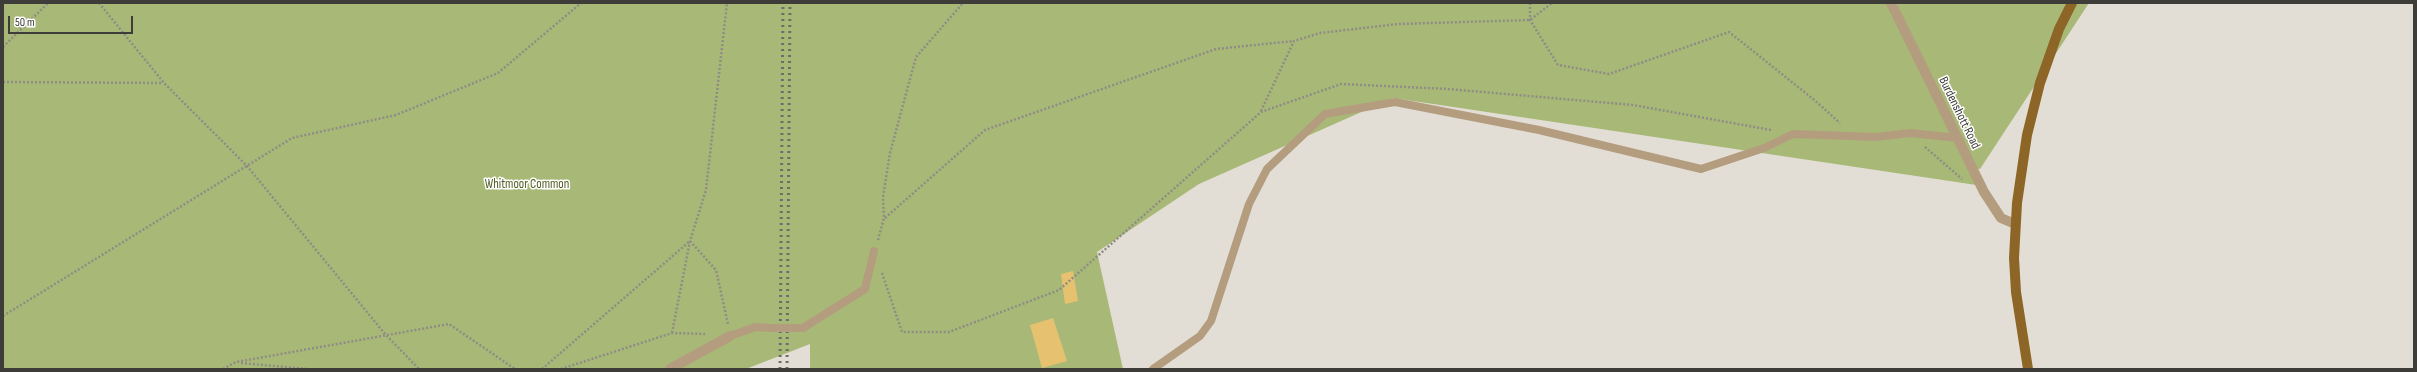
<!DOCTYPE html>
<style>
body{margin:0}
#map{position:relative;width:2417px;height:372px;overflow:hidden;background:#e3ded5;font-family:"Sofia Sans Condensed",sans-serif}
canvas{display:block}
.frame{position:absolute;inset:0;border:4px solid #3e3c38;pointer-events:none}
.scale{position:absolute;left:8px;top:16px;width:125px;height:18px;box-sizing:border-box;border:2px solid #3e3c38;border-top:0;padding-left:5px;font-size:12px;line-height:14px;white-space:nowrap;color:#3e3c38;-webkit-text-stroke:3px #fff;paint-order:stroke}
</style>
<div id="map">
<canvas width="2417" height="372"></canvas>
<div class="frame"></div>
<div class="scale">50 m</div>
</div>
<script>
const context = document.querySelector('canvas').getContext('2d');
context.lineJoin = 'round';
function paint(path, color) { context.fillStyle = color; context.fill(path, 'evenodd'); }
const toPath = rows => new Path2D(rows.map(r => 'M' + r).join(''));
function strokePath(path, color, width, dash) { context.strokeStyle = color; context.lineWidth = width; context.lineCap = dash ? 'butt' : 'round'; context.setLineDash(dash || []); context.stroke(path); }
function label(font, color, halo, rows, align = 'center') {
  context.font = font + ' "Sofia Sans Condensed",sans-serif'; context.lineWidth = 3; context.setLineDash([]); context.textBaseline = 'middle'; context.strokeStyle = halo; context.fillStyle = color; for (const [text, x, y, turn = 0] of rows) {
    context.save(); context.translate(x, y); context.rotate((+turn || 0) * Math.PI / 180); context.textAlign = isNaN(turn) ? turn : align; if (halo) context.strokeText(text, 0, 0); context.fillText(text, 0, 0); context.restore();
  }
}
const green = toPath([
 [3,3,2089,3,1980,169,1973,168,1983,186,1393,98,1199,184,1097,252,1123,369,810,369,810,344,746,369,3,369]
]);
const building = toPath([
 [1073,271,1078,301,1065,304,1061,274],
 [1053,318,1067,361,1042,368,1030,325]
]);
const path = toPath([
 [99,3,164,83,247,166,385,334,419,369],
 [1530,3,1530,20,1558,65,1609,74,1729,32,1812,98,1840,123],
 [3,47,48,3],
 [3,82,163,83],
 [1261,111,1294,41,1320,33,1398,24,1530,20,1552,3],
 [1925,147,1962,179],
 [885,218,985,130,1216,49,1294,41],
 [878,240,884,218,883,197,890,153,916,57,963,3],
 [690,241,716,270,728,324],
 [882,273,902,332,949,332,1059,290,1261,112,1341,84,1448,89,1633,105,1771,130],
 [3,316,292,138,396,115,498,73,581,3],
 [672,333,690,241,706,190,727,3],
 [241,363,307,369],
 [223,369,236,362,449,324,515,369],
 [542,369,690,241],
 [561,369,672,333,705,334]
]);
const lane = toPath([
 [803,328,865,289,874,251],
 [730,336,755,327,769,328],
 [1153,369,1200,336,1211,321,1249,204,1267,169,1325,114,1395,102,1539,130,1701,169,1764,148,1793,134,1876,137,1910,133,1957,138]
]);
const street = toPath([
 [1891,3,1984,192,2001,218,2015,224],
 [670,369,730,336]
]);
const primary = toPath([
 [2028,369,2016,292,2014,258,2017,203,2027,135,2040,83,2059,29,2072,3]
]);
const rail = toPath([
 [780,369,783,3],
 [787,369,790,3]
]);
const laneBridge = toPath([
 [769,328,803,328]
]);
const streetNames = [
 ["Burdenshott Road",1959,113,64]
];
const parkNames = [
 ["Whitmoor Common",527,185]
];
paint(green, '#a8b977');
paint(building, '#e6c270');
strokePath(path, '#8f8c85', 2.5, [2, 2]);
strokePath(lane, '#b49d7f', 8);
strokePath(street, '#b49d7f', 10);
strokePath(primary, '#8d6527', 10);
strokePath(rail, '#6f6c67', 3, [2, 4]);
strokePath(laneBridge, '#b49d7f', 8);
label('13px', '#3e3c38', '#fff', streetNames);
label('13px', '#505d22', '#fff', parkNames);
</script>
